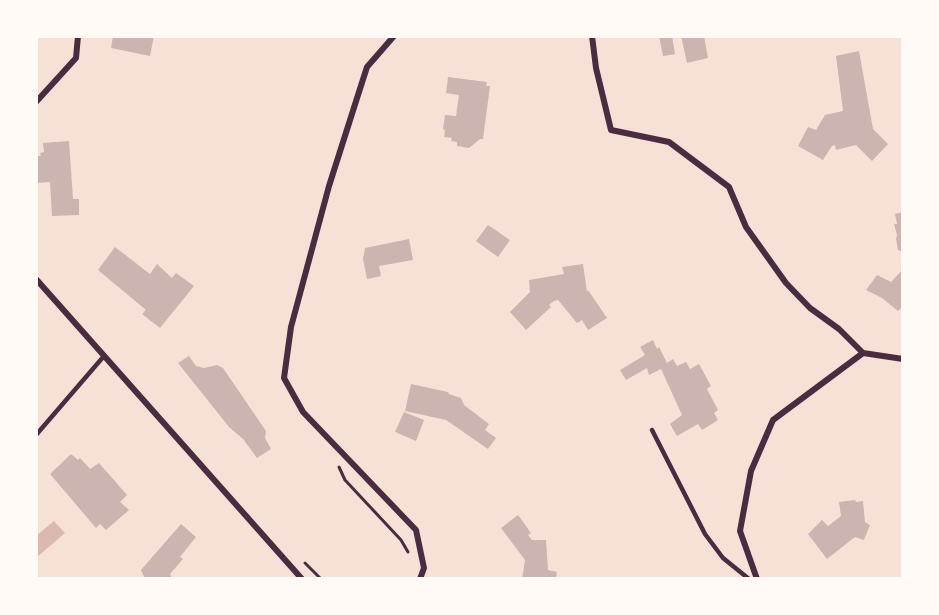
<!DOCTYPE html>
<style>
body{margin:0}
#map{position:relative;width:939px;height:615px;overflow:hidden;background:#f7e1d7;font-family:Merriweather,serif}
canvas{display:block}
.frame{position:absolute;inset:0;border:38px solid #fffaf5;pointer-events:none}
</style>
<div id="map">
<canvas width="939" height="615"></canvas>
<div class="frame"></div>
</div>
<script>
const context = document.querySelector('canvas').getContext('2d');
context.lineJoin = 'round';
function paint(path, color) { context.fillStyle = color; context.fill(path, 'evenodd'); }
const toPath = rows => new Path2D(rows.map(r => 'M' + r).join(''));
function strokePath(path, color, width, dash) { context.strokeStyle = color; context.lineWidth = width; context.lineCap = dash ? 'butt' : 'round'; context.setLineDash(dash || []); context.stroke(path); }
const water = toPath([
 [54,521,65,533,36,558,36,536]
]);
const building = toPath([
 [113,36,154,36,150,56,111,48],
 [659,36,672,36,675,54,663,56],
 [681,36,704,36,708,58,687,63],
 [859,51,873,129,888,144,872,161,856,145,836,150,835,145,832,146,823,160,798,146,808,127,816,130,825,115,843,111,836,56],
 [448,77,487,82,486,86,490,86,483,139,480,139,469,148,457,146,457,142,451,141,452,138,444,137,445,130,443,129,445,115,456,116,459,95,446,93],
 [69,141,73,199,79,199,79,215,52,216,50,182,36,183,36,156,41,156,40,153,44,152,43,143],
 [903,212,903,252,898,250,896,239,897,235,894,224,897,224,895,214],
 [488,225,510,240,498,257,476,241],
 [409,239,413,260,379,266,381,276,367,279,363,259,365,248],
 [115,247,150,274,157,264,172,278,176,273,194,286,160,328,142,314,146,310,98,270],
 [583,264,587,292,588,290,607,318,588,330,582,320,577,323,558,300,554,301,549,305,551,307,526,330,510,312,530,292,529,280,564,274,562,267],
 [903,269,903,306,898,311,882,298,866,290,877,275,891,282],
 [653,340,657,349,659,347,667,363,673,359,677,366,686,362,690,369,699,364,711,386,707,389,718,410,714,413,718,420,702,430,698,424,677,436,670,424,682,415,661,369,649,375,647,368,626,380,620,370,645,355,640,347],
 [189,356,196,366,204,368,217,365,223,368,266,431,265,438,271,449,257,458,243,439,229,427,178,363],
 [411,384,448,392,449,394,461,398,464,405,489,424,485,430,496,438,488,449,446,420,405,411],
 [404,412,424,420,416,441,395,432],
 [71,454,78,460,80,458,90,469,99,463,127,495,120,502,129,510,106,530,100,524,96,528,50,474],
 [855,500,856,502,863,501,865,522,870,525,864,540,855,537,827,559,808,534,822,520,828,526,841,516,839,502],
 [518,515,531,533,528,535,532,540,546,540,548,570,557,572,556,579,522,579,525,560,501,528],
 [181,524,196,537,180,557,183,559,170,574,172,579,145,579,141,570]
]);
const path = toPath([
 [339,467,345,480,401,540,408,552],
 [305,563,321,579]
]);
const service = toPath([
 [652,430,705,534,723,558,749,579],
 [36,435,104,356]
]);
const minor = toPath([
 [394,36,367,67,358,95,329,186,291,327,284,378,303,412,416,530,424,568,420,579],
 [592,36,596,68,611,130,669,142,729,187,746,227,786,283,810,308,839,329,863,353],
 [36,102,76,58,78,36],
 [36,279,302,579],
 [757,579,740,531,751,471,773,420,863,353,903,359]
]);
paint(water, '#dcb8b0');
paint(building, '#ccb4b1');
strokePath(path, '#4a2c40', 3);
strokePath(service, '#4a2c40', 4.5);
strokePath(minor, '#4a2c40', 6);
</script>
